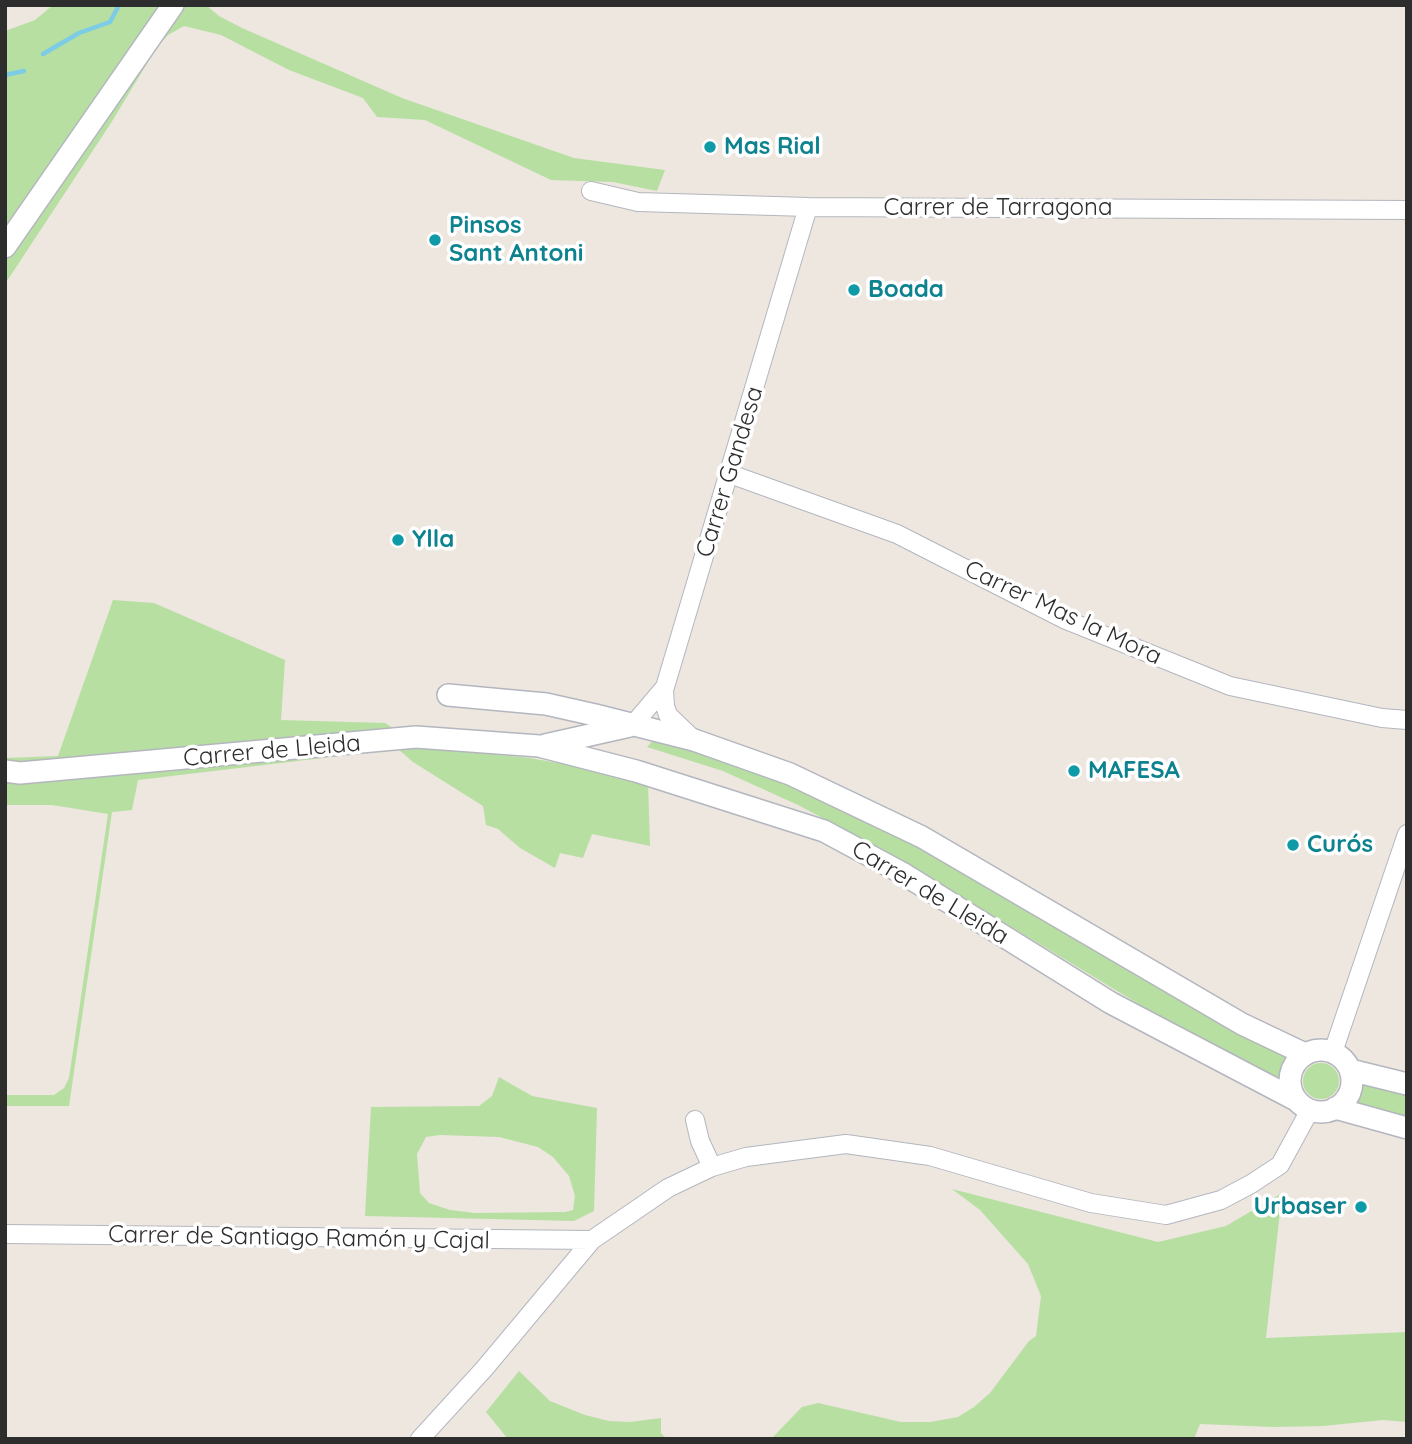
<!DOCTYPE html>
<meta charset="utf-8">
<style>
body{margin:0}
#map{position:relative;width:1412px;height:1444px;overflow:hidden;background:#ede7e0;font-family:Quicksand,sans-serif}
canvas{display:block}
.frame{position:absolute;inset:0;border:7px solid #2d2d2d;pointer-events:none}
</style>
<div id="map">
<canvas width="1412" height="1444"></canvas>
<div class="frame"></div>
</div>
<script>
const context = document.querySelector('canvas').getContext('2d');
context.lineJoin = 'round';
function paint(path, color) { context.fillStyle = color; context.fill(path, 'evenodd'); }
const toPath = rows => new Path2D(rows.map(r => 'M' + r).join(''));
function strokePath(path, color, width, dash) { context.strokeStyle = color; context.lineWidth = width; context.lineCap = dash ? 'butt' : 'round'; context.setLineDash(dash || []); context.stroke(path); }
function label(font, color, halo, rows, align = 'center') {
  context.font = font + ' Quicksand,sans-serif'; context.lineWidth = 7; context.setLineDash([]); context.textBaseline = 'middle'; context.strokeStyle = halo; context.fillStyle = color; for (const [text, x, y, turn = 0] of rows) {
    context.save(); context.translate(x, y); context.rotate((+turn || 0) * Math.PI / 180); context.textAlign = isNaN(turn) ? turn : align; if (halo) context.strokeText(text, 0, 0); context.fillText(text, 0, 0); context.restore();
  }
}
const green = toPath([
 [53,5,206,5,219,16,242,28,402,98,574,158,665,170,657,191,613,182,551,180,425,120,377,117,363,98,289,70,221,35,184,26,168,35,157,47,111,123,5,284,5,31,35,20],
 [113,600,154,603,285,660,281,720,385,723,423,747,530,758,614,773,648,782,650,846,592,834,583,858,560,853,555,868,520,848,498,829,486,825,483,806,413,762,398,749,138,780,132,810,112,812,69,1106,5,1106,5,1095,54,1095,64,1088,69,1078,108,814,52,805,5,805,5,758,58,756],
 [656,737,704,750,877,821,1289,1054,1281,1073,1281,1082,1142,1006,889,853,798,805,723,771,647,747],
 '1303 1081a18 18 0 1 1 36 0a18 18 0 1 1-36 0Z',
 [499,1077,532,1096,597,1108,594,1211,574,1221,365,1216,371,1107,479,1106,492,1096],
 [440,1135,499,1137,538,1147,553,1157,569,1176,575,1196,573,1210,565,1212,475,1213,450,1210,429,1203,420,1193,417,1154,426,1137],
 [1364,1083,1407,1096,1407,1120,1355,1105],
 [952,1189,1158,1242,1226,1226,1282,1193,1266,1338,1407,1332,1407,1422,1383,1420,1323,1426,1274,1427,1200,1424,1194,1439,771,1439,802,1407,818,1403,901,1422,930,1422,958,1417,974,1407,990,1393,1029,1341,1036,1336,1041,1296,1028,1264,980,1210],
 [519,1371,550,1401,585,1415,609,1421,630,1422,661,1418,661,1433,667,1439,508,1439,486,1412]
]);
const stream = toPath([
 [43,54,79,33,110,22,119,5],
 [5,75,24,71]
]);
const minor = toPath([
 [591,191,638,202,808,207,1407,210],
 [730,474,897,534,1066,620,1230,686,1382,718,1407,720],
 [664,689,665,706,668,715,694,740],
 [632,726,665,687,808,207],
 [1333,1052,1407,834],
 [695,1120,700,1141,712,1167],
 [5,1234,592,1240],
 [420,1439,484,1369,592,1240,668,1188,712,1167,746,1157,846,1144,930,1156,1091,1203,1166,1215,1221,1200,1251,1184,1280,1165,1310,1110]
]);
const tertiary = toPath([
 [5,247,173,5],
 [448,695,546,704,595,715,694,740,790,774,922,837,1242,1024,1305,1054],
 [545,745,630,726],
 [5,771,20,773,416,737,539,746,636,771,824,831,902,873,1111,1003,1296,1100],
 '1290 1081a31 31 0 1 1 62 0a31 31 0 1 1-62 0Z',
 [1350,1070,1407,1084],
 [1335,1108,1407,1128]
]);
const markers = [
 [710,147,7,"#0f9aa8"],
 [435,240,7,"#0f9aa8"],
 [854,290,7,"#0f9aa8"],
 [398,540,7,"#0f9aa8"],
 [1074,771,7,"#0f9aa8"],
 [1293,845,7,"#0f9aa8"],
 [1361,1207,7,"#0f9aa8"]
];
const cultureNames = [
 ["Mas Rial",724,147],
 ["Pinsos",449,226],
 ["Sant Antoni",449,254],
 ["Boada",868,290],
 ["Ylla",412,540],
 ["MAFESA",1088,771],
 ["Curós",1307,845],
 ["Urbaser",1347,1207,"right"]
];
const streetNames = [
 ["Carrer de Tarragona",998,208],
 ["Carrer Gandesa",730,472,-73],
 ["Carrer Mas la Mora",1063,613,25],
 ["Carrer de Lleida",272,751,-5],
 ["Carrer de Lleida",930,893,31],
 ["Carrer de Santiago Ramón y Cajal",299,1238,1]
];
paint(green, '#b7dfa1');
strokePath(stream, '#7ccce6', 4.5);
strokePath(minor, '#b4b6bf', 20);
strokePath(tertiary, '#b4b6bf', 24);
strokePath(minor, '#fff', 18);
strokePath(tertiary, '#fff', 21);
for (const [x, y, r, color] of markers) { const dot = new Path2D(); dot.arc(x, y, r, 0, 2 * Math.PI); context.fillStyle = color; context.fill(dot); strokePath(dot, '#fff', 2.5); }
label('bold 24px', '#0d838f', '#fff', cultureNames, 'left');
label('24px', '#2d2d2d', '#fff', streetNames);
</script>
